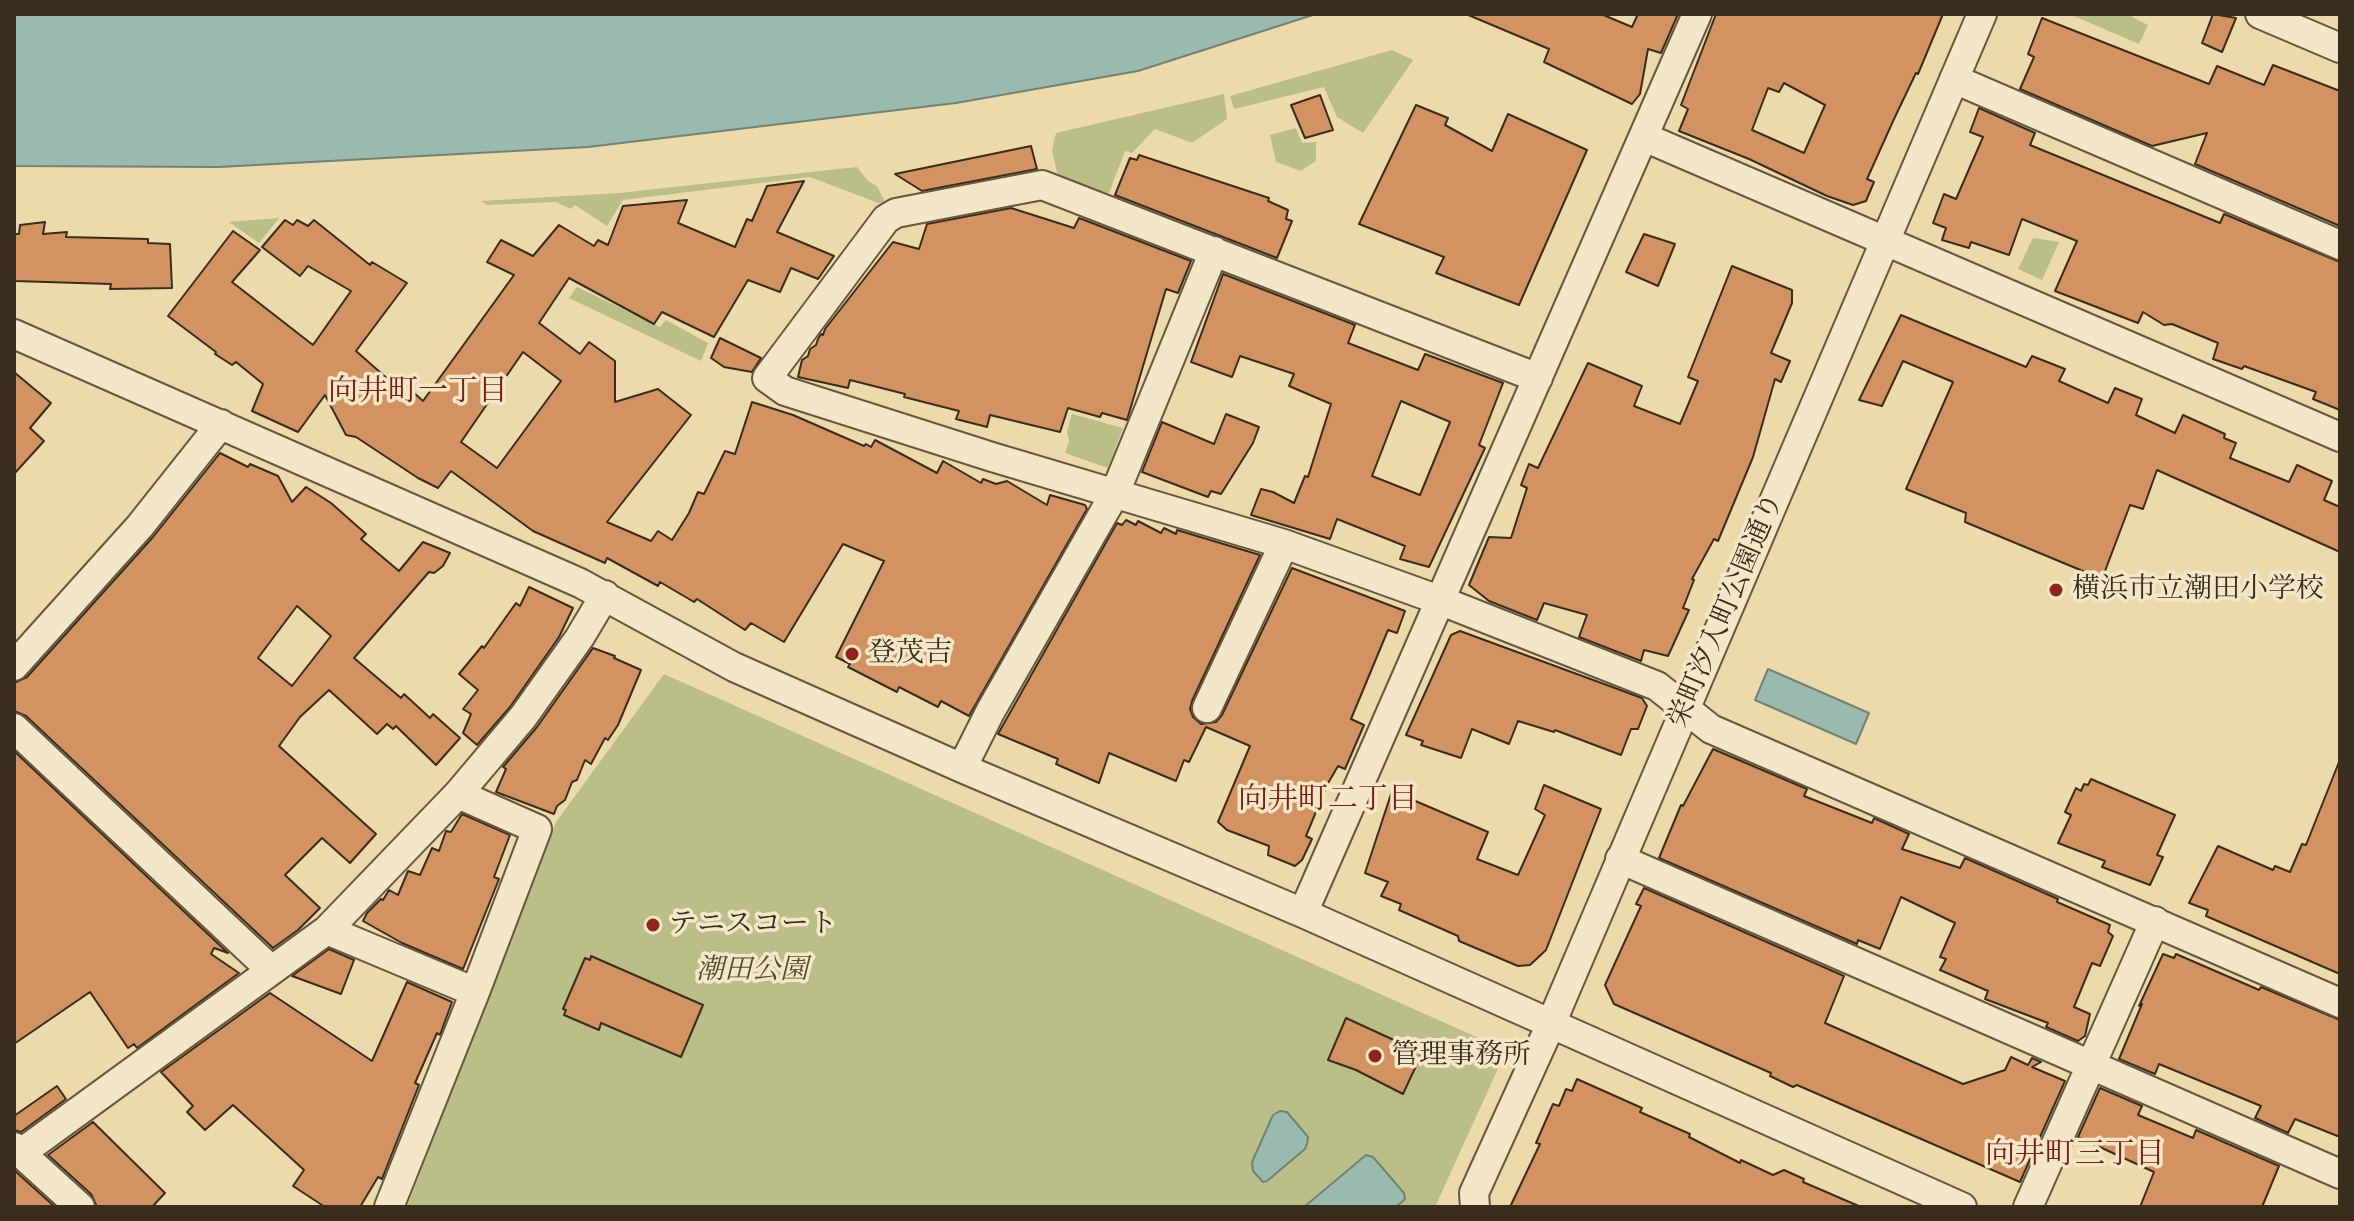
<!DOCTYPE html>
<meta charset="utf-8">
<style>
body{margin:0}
#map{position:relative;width:2354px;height:1221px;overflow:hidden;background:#eddaab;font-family:"Libre Bodoni",serif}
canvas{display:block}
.frame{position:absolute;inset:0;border:16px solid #392d1d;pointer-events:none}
</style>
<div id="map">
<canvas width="2354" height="1221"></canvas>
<div class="frame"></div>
</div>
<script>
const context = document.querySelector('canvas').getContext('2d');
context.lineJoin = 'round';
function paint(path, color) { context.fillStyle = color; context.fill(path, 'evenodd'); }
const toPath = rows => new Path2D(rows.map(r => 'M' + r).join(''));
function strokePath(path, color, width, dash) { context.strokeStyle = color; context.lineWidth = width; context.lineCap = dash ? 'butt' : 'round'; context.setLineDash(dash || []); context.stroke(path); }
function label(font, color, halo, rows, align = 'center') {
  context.font = font + ' "Libre Bodoni","Noto Serif JP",serif'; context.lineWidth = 7; context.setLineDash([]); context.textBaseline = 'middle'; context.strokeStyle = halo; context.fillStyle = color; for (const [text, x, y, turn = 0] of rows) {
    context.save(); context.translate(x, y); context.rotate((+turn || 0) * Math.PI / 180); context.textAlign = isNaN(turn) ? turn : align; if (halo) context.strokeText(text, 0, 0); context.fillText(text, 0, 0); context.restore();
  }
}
const green = toPath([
 [2069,14,2133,14,2132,17,2148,25,2139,44],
 [1392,50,1413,60,1363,133,1337,117,1324,87,1234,109,1230,96],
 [1224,94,1227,119,1192,143,1155,129,1132,153,1125,151,1109,193,1071,184,1057,173,1052,150,1056,133],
 [1296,128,1302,143,1316,142,1316,161,1301,171,1276,162,1270,135],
 [857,167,868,181,877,186,885,202,881,204,810,177,623,200,607,226,575,205,571,209,556,202,487,205,481,201,619,193],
 [279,218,259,243,229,222],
 [2033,238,2059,242,2042,280,2018,269],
 [577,287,660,327,666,320,708,343,701,361,569,298],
 [1072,414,1123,428,1108,468,1065,453,1069,441,1067,432],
 [664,674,1490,1043,1501,1062,1435,1207,407,1207,556,822]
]);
const water = toPath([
 [14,14,1316,14,1138,71,956,103,588,147,219,167,14,166,14,14],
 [1768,669,1869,713,1856,744,1755,700,1768,669],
 [1280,1111,1287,1112,1308,1137,1307,1144,1305,1149,1267,1181,1263,1182,1253,1171,1252,1162,1273,1115,1280,1111],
 [1366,1155,1373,1157,1404,1193,1405,1199,1396,1207,1304,1207,1366,1155]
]);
const building = toPath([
 [1466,14,1601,14,1632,27,1638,14,1678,14,1661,53,1648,49,1640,94,1632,104,1544,62,1549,49,1466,14],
 [1716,14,1943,14,1918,74,1916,73,1894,119,1867,179,1874,182,1866,201,1853,205,1827,196,1749,159,1679,131,1688,109,1681,105,1716,14],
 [1784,83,1825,105,1804,153,1752,130,1768,88,1779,92,1784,83],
 [2213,14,2236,18,2222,52,2202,43,2213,14],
 [2042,18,2209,84,2217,66,2264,85,2273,65,2340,91,2340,226,2195,164,2207,133,2152,146,2020,89,2034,57,2028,54,2042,18],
 [1320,95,1333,130,1305,138,1291,105,1320,95],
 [1416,105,1448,118,1445,125,1492,151,1508,114,1587,150,1519,305,1436,273,1444,257,1359,224,1416,105],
 [1979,108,2035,133,2030,145,2220,223,2224,214,2340,262,2340,410,2313,399,2316,392,2244,366,2242,369,2213,359,2218,343,2172,324,2164,325,2143,312,2138,323,2055,291,2077,241,2022,219,2009,255,1971,242,1969,248,1942,240,1946,228,1933,223,1944,194,1956,199,1983,137,1970,132,1979,108],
 [1031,146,1037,169,922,191,895,174,1031,146],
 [1139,155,1269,198,1268,201,1288,210,1286,219,1292,221,1277,258,1115,195,1130,158,1137,160,1139,155],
 [804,181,777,232,834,256,818,279,791,268,780,292,748,280,714,337,662,312,654,324,569,278,539,323,580,354,589,342,615,361,615,402,658,389,691,415,607,522,651,541,658,531,672,540,689,513,698,492,704,494,725,451,735,454,752,402,793,415,864,446,866,444,871,447,875,440,937,473,943,461,981,483,983,479,996,484,1007,481,1047,505,1050,495,1085,505,1087,509,969,716,941,701,938,707,899,687,897,692,848,667,850,664,836,657,884,561,843,544,784,642,751,623,745,630,697,599,694,602,660,582,658,586,607,558,605,563,533,531,451,471,438,488,418,478,356,437,346,435,325,395,298,432,252,411,263,384,236,362,232,365,215,354,216,352,168,316,233,231,260,250,232,282,313,345,351,291,308,266,300,276,262,247,285,220,293,225,297,220,308,226,314,220,370,265,372,262,407,283,356,351,390,381,394,375,423,401,514,275,487,262,501,240,533,256,559,225,594,246,598,240,608,245,623,206,687,200,678,223,735,247,747,219,752,221,767,186,804,181],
 [523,352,561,381,497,468,461,442,523,352],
 [1011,208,1074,228,1079,218,1191,261,1178,293,1166,289,1127,420,1102,413,1100,417,1068,408,1060,432,990,415,987,427,956,419,959,411,904,397,905,394,850,380,848,388,798,377,802,360,808,356,810,349,816,345,818,339,821,334,823,335,825,329,893,242,919,249,927,224,1011,208],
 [45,222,43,234,67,232,66,237,148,239,148,243,170,244,172,288,110,289,111,284,14,281,14,234,19,234,20,225,45,222],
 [1644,234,1675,244,1658,286,1626,272,1644,234],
 [1732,266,1792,290,1792,303,1771,353,1790,361,1781,382,1775,379,1753,457,1718,541,1714,539,1692,579,1694,580,1683,608,1689,610,1668,656,1644,650,1641,661,1579,637,1587,615,1544,603,1537,620,1489,601,1469,585,1489,537,1511,538,1527,488,1521,485,1529,464,1538,468,1588,363,1642,386,1634,406,1680,424,1698,381,1688,377,1732,266],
 [1223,274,1355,325,1348,343,1418,370,1425,354,1503,383,1479,445,1485,448,1429,567,1400,559,1405,546,1337,519,1330,539,1251,515,1261,489,1273,492,1294,503,1305,476,1308,477,1331,404,1289,386,1294,374,1240,356,1232,377,1191,362,1223,274],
 [1401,401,1450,422,1420,495,1372,476,1401,401],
 [1901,315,2026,367,2032,356,2065,369,2059,381,2108,403,2115,388,2142,399,2136,415,2175,433,2183,415,2225,434,2224,438,2236,443,2230,458,2289,482,2297,465,2332,481,2324,500,2340,507,2340,552,2157,470,2143,509,2130,505,2102,579,1965,522,1966,513,1906,489,1953,382,1903,361,1882,406,1859,400,1901,315],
 [720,338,761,358,752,372,724,367,711,358,720,338],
 [14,372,51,403,30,428,44,441,14,474,14,372],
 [1226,414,1259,427,1253,443,1221,494,1211,491,1208,497,1142,472,1162,422,1214,444,1226,414],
 [220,453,248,467,250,464,278,476,292,502,306,487,331,503,366,534,361,539,399,571,423,542,450,553,443,566,434,573,429,572,354,658,401,698,404,694,430,718,433,714,460,738,436,765,396,726,393,729,387,724,377,734,329,690,300,717,279,746,376,834,350,863,322,838,285,875,320,908,298,930,273,948,26,716,14,711,14,683,27,677,153,537,220,453],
 [297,606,331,636,292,686,258,658,297,606],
 [1126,520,1136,525,1138,521,1161,533,1164,528,1176,534,1177,530,1260,555,1192,701,1190,709,1193,717,1201,724,1216,722,1222,715,1292,568,1405,611,1397,633,1388,630,1351,719,1364,725,1345,769,1338,766,1327,785,1306,836,1312,839,1302,860,1295,866,1268,855,1269,846,1227,830,1218,822,1250,746,1206,727,1189,762,1184,760,1176,781,1109,753,1099,783,1056,764,1058,759,998,734,1117,523,1122,525,1126,520],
 [529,587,573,608,559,637,510,707,477,745,463,733,471,714,463,709,478,690,459,674,482,646,484,648,516,603,520,606,529,587],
 [1460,631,1642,698,1647,706,1638,729,1631,729,1621,755,1555,730,1554,732,1518,721,1509,744,1472,729,1461,758,1421,745,1423,741,1406,735,1451,635,1460,631],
 [593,648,615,656,614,658,641,670,618,725,608,740,605,738,591,764,585,760,577,780,572,782,565,800,557,806,554,814,496,792,506,769,503,767,537,727,593,648],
 [1713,749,1807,789,1804,796,1872,823,1874,818,1909,834,1902,849,1960,868,1965,858,2058,899,2057,902,2110,925,2108,932,2113,936,2100,966,2092,963,2074,1007,2090,1014,2085,1036,2078,1041,2046,1027,2048,1023,1985,999,1988,991,1940,970,1946,959,1940,957,1955,923,1901,897,1880,949,1858,940,1857,944,1659,858,1681,805,1683,806,1713,749],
 [14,751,228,953,214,948,211,954,239,973,137,1048,134,1044,128,1048,90,992,14,1044,14,751],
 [2339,762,2340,762,2340,974,2206,916,2208,910,2189,903,2218,846,2273,870,2275,866,2290,872,2302,844,2306,845,2339,762],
 [2091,779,2175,815,2157,855,2163,857,2150,885,2102,867,2105,861,2058,843,2071,815,2065,812,2076,788,2081,791,2084,784,2088,785,2091,779],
 [1544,785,1601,809,1546,950,1530,965,1518,966,1459,941,1458,936,1399,910,1401,904,1381,896,1388,882,1365,873,1392,791,1488,832,1477,859,1518,875,1545,815,1535,809,1544,785],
 [462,814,510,835,494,877,499,879,463,969,402,943,363,921,367,913,381,899,383,900,389,890,398,895,408,871,420,875,432,848,439,851,446,831,451,832,462,814],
 [1644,888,1844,976,1825,1023,1963,1084,2005,1070,2011,1057,2028,1065,2032,1058,2041,1062,2032,1067,2065,1081,2020,1182,1797,1085,1793,1087,1770,1076,1771,1073,1614,1004,1605,985,1641,906,1636,904,1644,888],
 [329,949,354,960,341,994,292,976,329,949],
 [2163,954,2174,958,2176,954,2250,986,2259,990,2261,987,2340,1020,2340,1137,2295,1119,2288,1133,2255,1118,2261,1106,2159,1064,2155,1074,2119,1059,2142,1004,2139,1006,2163,954],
 [591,956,703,1005,681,1057,601,1023,599,1030,564,1015,566,1010,563,1009,585,958,590,960,591,956],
 [407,982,452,1002,440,1035,437,1033,415,1083,419,1085,382,1179,378,1177,360,1207,325,1207,293,1186,304,1170,233,1105,205,1130,187,1112,193,1106,161,1072,270,993,372,1061,407,982],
 [1346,1018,1422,1053,1403,1094,1356,1070,1328,1060,1346,1018],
 [1577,1079,1642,1108,1640,1112,1690,1134,1689,1137,1740,1163,1741,1160,1773,1175,1784,1170,1804,1179,1803,1182,1861,1207,1510,1207,1540,1144,1536,1143,1553,1104,1559,1106,1566,1089,1572,1091,1577,1079],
 [57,1086,66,1099,21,1132,14,1130,14,1116,57,1086],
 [2100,1088,2142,1106,2138,1115,2193,1138,2196,1130,2279,1166,2262,1207,2140,1207,2154,1172,2078,1137,2100,1088],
 [93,1122,165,1193,152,1207,97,1207,91,1194,48,1155,93,1122],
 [14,1170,55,1207,14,1207,14,1170]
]);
const minor = toPath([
 [2260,14,2340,48],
 [1954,79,2340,245],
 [1644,137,2340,437],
 [14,334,580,583,734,667,962,768,1303,913,1962,1207],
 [1538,378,1042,185,896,213,886,219,767,378,785,391,992,457,1284,544,1439,600,1657,686,1711,729,2340,1003],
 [14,666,140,526,221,424],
 [1207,708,1284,544],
 [14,728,270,969],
 [962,768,990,712,1115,493,1214,251],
 [1620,859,2340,1174],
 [1303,913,1697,14],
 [327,930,475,992],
 [14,1147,80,1207],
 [21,1153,327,930,458,794,523,717,580,637,605,595],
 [389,1207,475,992,537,829,458,794],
 [1475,1207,1474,1193,1550,1026,1982,14],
 [2028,1207,2155,921]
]);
const markers = [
 [2056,590,8,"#8f2418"],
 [852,654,8,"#8f2418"],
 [653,925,8,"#8f2418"],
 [1375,1056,8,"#8f2418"]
];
const poiNames = [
 ["横浜市立潮田小学校",2072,590],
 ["登茂吉",868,654],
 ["テニスコート",669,925],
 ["管理事務所",1391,1056]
];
const streetNames = [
 ["栄町汐入町公園通り",1727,611,-67]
];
const parkNames = [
 ["潮田公園",752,971]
];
const neighbourhoodNames = [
 ["向井町一丁目",418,393],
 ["向井町二丁目",1328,801],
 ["向井町三丁目",2075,1156]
];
paint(green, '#babf88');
paint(water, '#9abaaf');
strokePath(water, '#738275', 2);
paint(building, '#d39262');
strokePath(building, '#392d1d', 2);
strokePath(minor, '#665840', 32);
strokePath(minor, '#f3e7c8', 28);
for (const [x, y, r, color] of markers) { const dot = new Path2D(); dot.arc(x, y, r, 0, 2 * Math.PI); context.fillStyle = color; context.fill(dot); strokePath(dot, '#f3e7c8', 3); }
label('28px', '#392d1d', '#f3e7c8', poiNames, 'left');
label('28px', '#392d1d', '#f3e7c8', streetNames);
label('italic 28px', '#534a32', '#f3e7c8', parkNames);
label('30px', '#7a1f14', '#f3e7c8', neighbourhoodNames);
</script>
